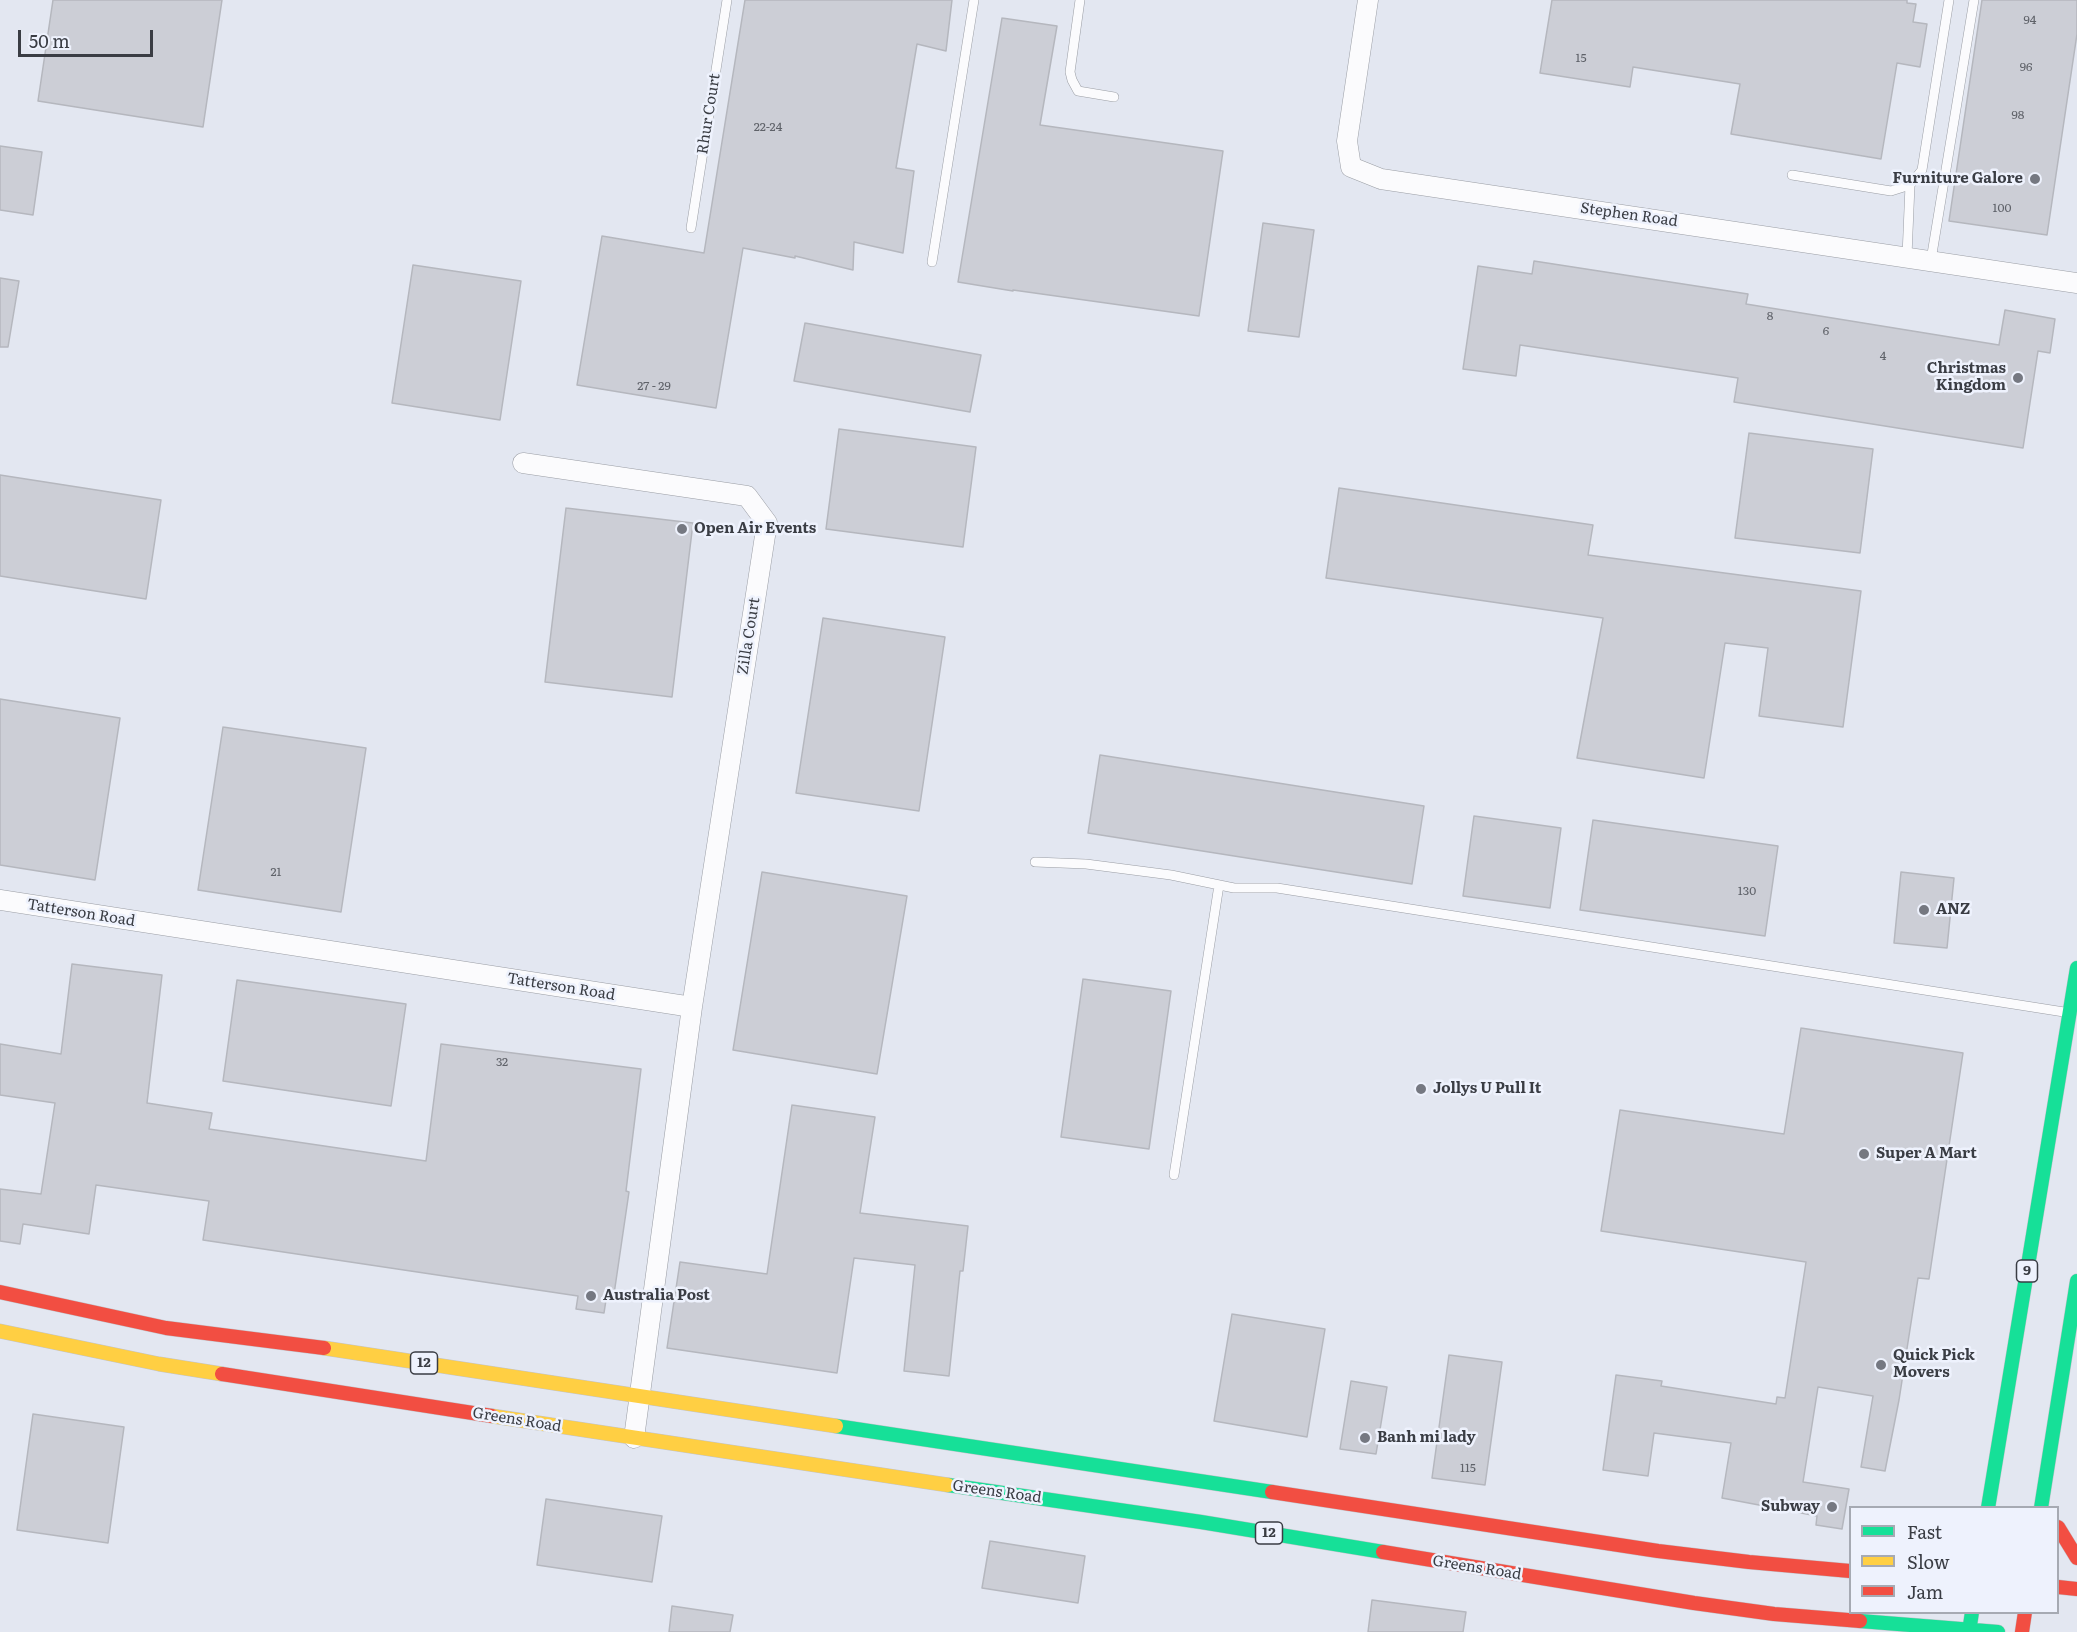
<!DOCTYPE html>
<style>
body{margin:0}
#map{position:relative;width:2077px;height:1632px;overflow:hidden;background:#e3e7f1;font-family:Literata,serif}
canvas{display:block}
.legend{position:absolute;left:1849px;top:1506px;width:210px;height:108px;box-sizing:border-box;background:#eef2fd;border:2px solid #a6aab3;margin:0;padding:8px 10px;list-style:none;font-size:18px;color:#3a3d44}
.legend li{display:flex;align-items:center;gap:12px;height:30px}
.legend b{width:30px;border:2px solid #a6aab3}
.scale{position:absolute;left:18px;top:30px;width:135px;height:27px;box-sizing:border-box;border:3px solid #3a3d44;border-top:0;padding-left:8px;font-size:18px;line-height:21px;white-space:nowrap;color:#3a3d44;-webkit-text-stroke:4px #eef2fd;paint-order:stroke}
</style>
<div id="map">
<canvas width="2077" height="1632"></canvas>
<ul class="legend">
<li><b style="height:8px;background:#16e098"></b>Fast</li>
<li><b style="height:8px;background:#ffcf43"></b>Slow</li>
<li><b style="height:8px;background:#f24e42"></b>Jam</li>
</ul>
<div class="scale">50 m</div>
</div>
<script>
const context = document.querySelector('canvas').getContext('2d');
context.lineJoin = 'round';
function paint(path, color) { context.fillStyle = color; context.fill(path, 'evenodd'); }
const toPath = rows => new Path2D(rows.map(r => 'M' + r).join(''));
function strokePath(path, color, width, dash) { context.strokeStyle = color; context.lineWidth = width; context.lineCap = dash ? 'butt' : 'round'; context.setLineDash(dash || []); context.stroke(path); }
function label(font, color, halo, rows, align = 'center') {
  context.font = font + ' Literata,serif'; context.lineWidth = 5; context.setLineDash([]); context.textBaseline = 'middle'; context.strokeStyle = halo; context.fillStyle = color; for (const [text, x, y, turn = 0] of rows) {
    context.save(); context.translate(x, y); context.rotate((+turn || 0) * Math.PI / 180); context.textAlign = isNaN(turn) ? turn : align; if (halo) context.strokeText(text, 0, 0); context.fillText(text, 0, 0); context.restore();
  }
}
const building = toPath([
 [53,0,222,0,203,127,38,101,53,0],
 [745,0,952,0,946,51,917,44,896,168,914,171,903,253,854,242,853,270,795,256,795,258,743,248,716,408,577,385,602,236,704,253,745,0],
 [1552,0,1907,0,1907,3,1916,4,1913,22,1927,24,1920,67,1897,63,1881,159,1731,134,1740,84,1633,67,1630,87,1540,73,1552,0],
 [1982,0,2077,0,2077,34,2047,235,1949,221,1982,0],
 [1002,18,1057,26,1040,125,1223,151,1199,316,1013,290,1013,291,958,282,1002,18],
 [0,146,42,152,33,215,0,210,0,146],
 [1263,223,1314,230,1299,337,1248,331,1263,223],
 [1534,261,1748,294,1746,304,1999,345,2005,310,2055,319,2050,353,2038,351,2023,448,1734,402,1738,378,1520,345,1516,376,1463,369,1478,266,1532,274,1534,261],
 [413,265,521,281,500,420,392,403,413,265],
 [0,278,19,281,8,347,0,347,0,278],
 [805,323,981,355,970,412,794,381,805,323],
 [839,429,976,447,963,547,826,529,839,429],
 [1749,433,1873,449,1860,553,1735,538,1749,433],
 [0,475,161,500,146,599,0,576,0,475],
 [1339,488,1593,525,1588,555,1861,591,1843,727,1759,716,1768,648,1725,643,1704,778,1577,758,1603,618,1326,578,1339,488],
 [566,508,693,523,672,697,545,682,566,508],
 [823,618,945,637,919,811,796,793,823,618],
 [0,699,120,718,95,880,0,865,0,699],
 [223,727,366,748,341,912,198,890,223,727],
 [1100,755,1424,806,1412,884,1088,833,1100,755],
 [1474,816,1561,828,1550,908,1463,896,1474,816],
 [1593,820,1778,846,1765,936,1580,910,1593,820],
 [762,872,907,896,877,1074,733,1050,762,872],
 [1901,872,1954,878,1947,948,1894,943,1901,872],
 [72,964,162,975,147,1103,212,1113,209,1129,426,1161,441,1044,641,1069,626,1191,629,1192,613,1301,606,1300,604,1313,576,1309,578,1296,203,1240,209,1201,96,1185,89,1234,23,1224,20,1244,0,1241,0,1189,41,1194,55,1103,0,1095,0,1044,61,1054,72,964],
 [1083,979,1171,991,1149,1149,1061,1137,1083,979],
 [237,980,406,1004,391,1106,223,1081,237,980],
 [1801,1028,1963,1053,1929,1279,1918,1278,1899,1400,1885,1471,1861,1467,1873,1396,1818,1387,1803,1482,1849,1489,1842,1529,1816,1525,1817,1516,1722,1498,1731,1443,1654,1433,1648,1476,1603,1470,1616,1375,1662,1381,1661,1386,1776,1404,1777,1397,1785,1398,1806,1262,1601,1231,1620,1110,1784,1134,1801,1028],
 [792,1105,875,1117,860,1213,968,1226,963,1271,960,1271,949,1376,904,1371,915,1265,854,1258,837,1373,667,1348,680,1262,767,1274,792,1105],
 [1232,1314,1325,1329,1307,1437,1214,1421,1232,1314],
 [1449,1355,1502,1362,1485,1485,1432,1478,1449,1355],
 [1351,1381,1387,1387,1376,1454,1340,1449,1351,1381],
 [33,1414,124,1427,108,1543,17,1530,33,1414],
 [546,1499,662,1516,652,1582,537,1565,546,1499],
 [990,1541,1085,1556,1078,1603,982,1588,990,1541],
 [1372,1600,1466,1612,1463,1632,1368,1632,1372,1600],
 [672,1606,733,1615,730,1632,669,1632,672,1606]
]);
const lane = toPath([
 [1080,0,1070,72,1072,80,1078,91,1114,97],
 [1792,175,1891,191,1910,185,1922,170,1949,0],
 [691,228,727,0],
 [1907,256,1910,185],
 [1931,260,1974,0],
 [932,262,974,0],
 [1035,862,1086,864,1171,875,1234,888,1277,888,2064,1012],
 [1174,1175,1219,885]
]);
const street = toPath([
 [1368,0,1347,141,1351,167,1381,179,2077,283],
 [523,463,747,496,767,523,692,1007],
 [0,900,692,1007,634,1438]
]);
const fast = toPath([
 [836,1426,1272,1492],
 [948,1485,1201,1522,1383,1552],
 [1988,1508,2077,968],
 [2041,1508,2077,1281],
 [1860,1621,1998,1632],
 [1969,1632,1972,1612]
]);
const slow = toPath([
 [0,1331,159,1364,222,1374],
 [324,1348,836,1426],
 [492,1416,948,1485]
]);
const jam = toPath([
 [0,1292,166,1328,324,1348],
 [222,1374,492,1416],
 [1272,1492,1658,1551,1749,1562,1850,1571],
 [2058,1527,2077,1558],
 [1383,1552,1694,1603,1774,1614,1860,1621],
 [2058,1587,2077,1589],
 [2022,1632,2025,1612]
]);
const markers = [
 [2035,179,6,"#757881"],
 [2018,378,6,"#757881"],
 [682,529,6,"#757881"],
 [1924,910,6,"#757881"],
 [1421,1089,6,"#757881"],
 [1864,1154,6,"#757881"],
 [591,1296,6,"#757881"],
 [1881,1365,6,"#757881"],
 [1365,1438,6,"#757881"],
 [1832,1507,6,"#757881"]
];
const numberNames = [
 ["94",2030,20],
 ["15",1581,58],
 ["96",2026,67],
 ["98",2018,115],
 ["22-24",768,127],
 ["100",2002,208],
 ["8",1770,316],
 ["6",1826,331],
 ["4",1883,356],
 ["27 - 29",654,386],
 ["21",276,872],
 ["130",1747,891],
 ["32",502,1062],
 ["115",1468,1468]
];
const shields = [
 [2027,1271,21],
 [424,1363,27],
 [1269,1533,27]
];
const shieldNames = [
 ["9",2027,1271],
 ["12",424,1363],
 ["12",1269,1533]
];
const streetNames = [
 ["Rhur Court",709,114,-81],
 ["Stephen Road",1629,215,8],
 ["Zilla Court",749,636,-81],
 ["Tatterson Road",81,913,9],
 ["Tatterson Road",561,987,9],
 ["Greens Road",517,1420,9],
 ["Greens Road",997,1492,8],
 ["Greens Road",1477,1568,9]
];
const poiNames = [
 ["Furniture Galore",2023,179,"right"],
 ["Christmas",2006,369,"right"],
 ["Kingdom",2006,386,"right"],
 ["Open Air Events",694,529],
 ["ANZ",1936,910],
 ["Jollys U Pull It",1433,1089],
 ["Super A Mart",1876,1154],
 ["Australia Post",603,1296],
 ["Quick Pick",1893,1356],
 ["Movers",1893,1373],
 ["Banh mi lady",1377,1438],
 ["Subway",1820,1507,"right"]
];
paint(building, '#ccced6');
strokePath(building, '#b5b7be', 1.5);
strokePath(lane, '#9a9da4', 10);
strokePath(street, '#9a9da4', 21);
strokePath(fast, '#c2c4ca', 15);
strokePath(slow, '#c2c4ca', 15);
strokePath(jam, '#c2c4ca', 15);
strokePath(lane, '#fbfbfd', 9);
strokePath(street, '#fbfbfd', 20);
strokePath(fast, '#16e098', 14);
strokePath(slow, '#ffcf43', 14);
strokePath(jam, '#f24e42', 14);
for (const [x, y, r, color] of markers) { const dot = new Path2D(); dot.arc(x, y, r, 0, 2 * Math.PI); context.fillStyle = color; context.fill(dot); strokePath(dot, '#eef2fd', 2); }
label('12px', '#5f6269', null, numberNames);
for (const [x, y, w] of shields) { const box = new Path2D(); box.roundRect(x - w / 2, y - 11, w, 22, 4.5); context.fillStyle = '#eef2fd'; context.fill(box); strokePath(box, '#3a3d44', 1.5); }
label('bold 14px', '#3a3d44', null, shieldNames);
label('15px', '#3a3d44', '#eef2fd', streetNames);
label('bold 15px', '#3a3d44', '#eef2fd', poiNames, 'left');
</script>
